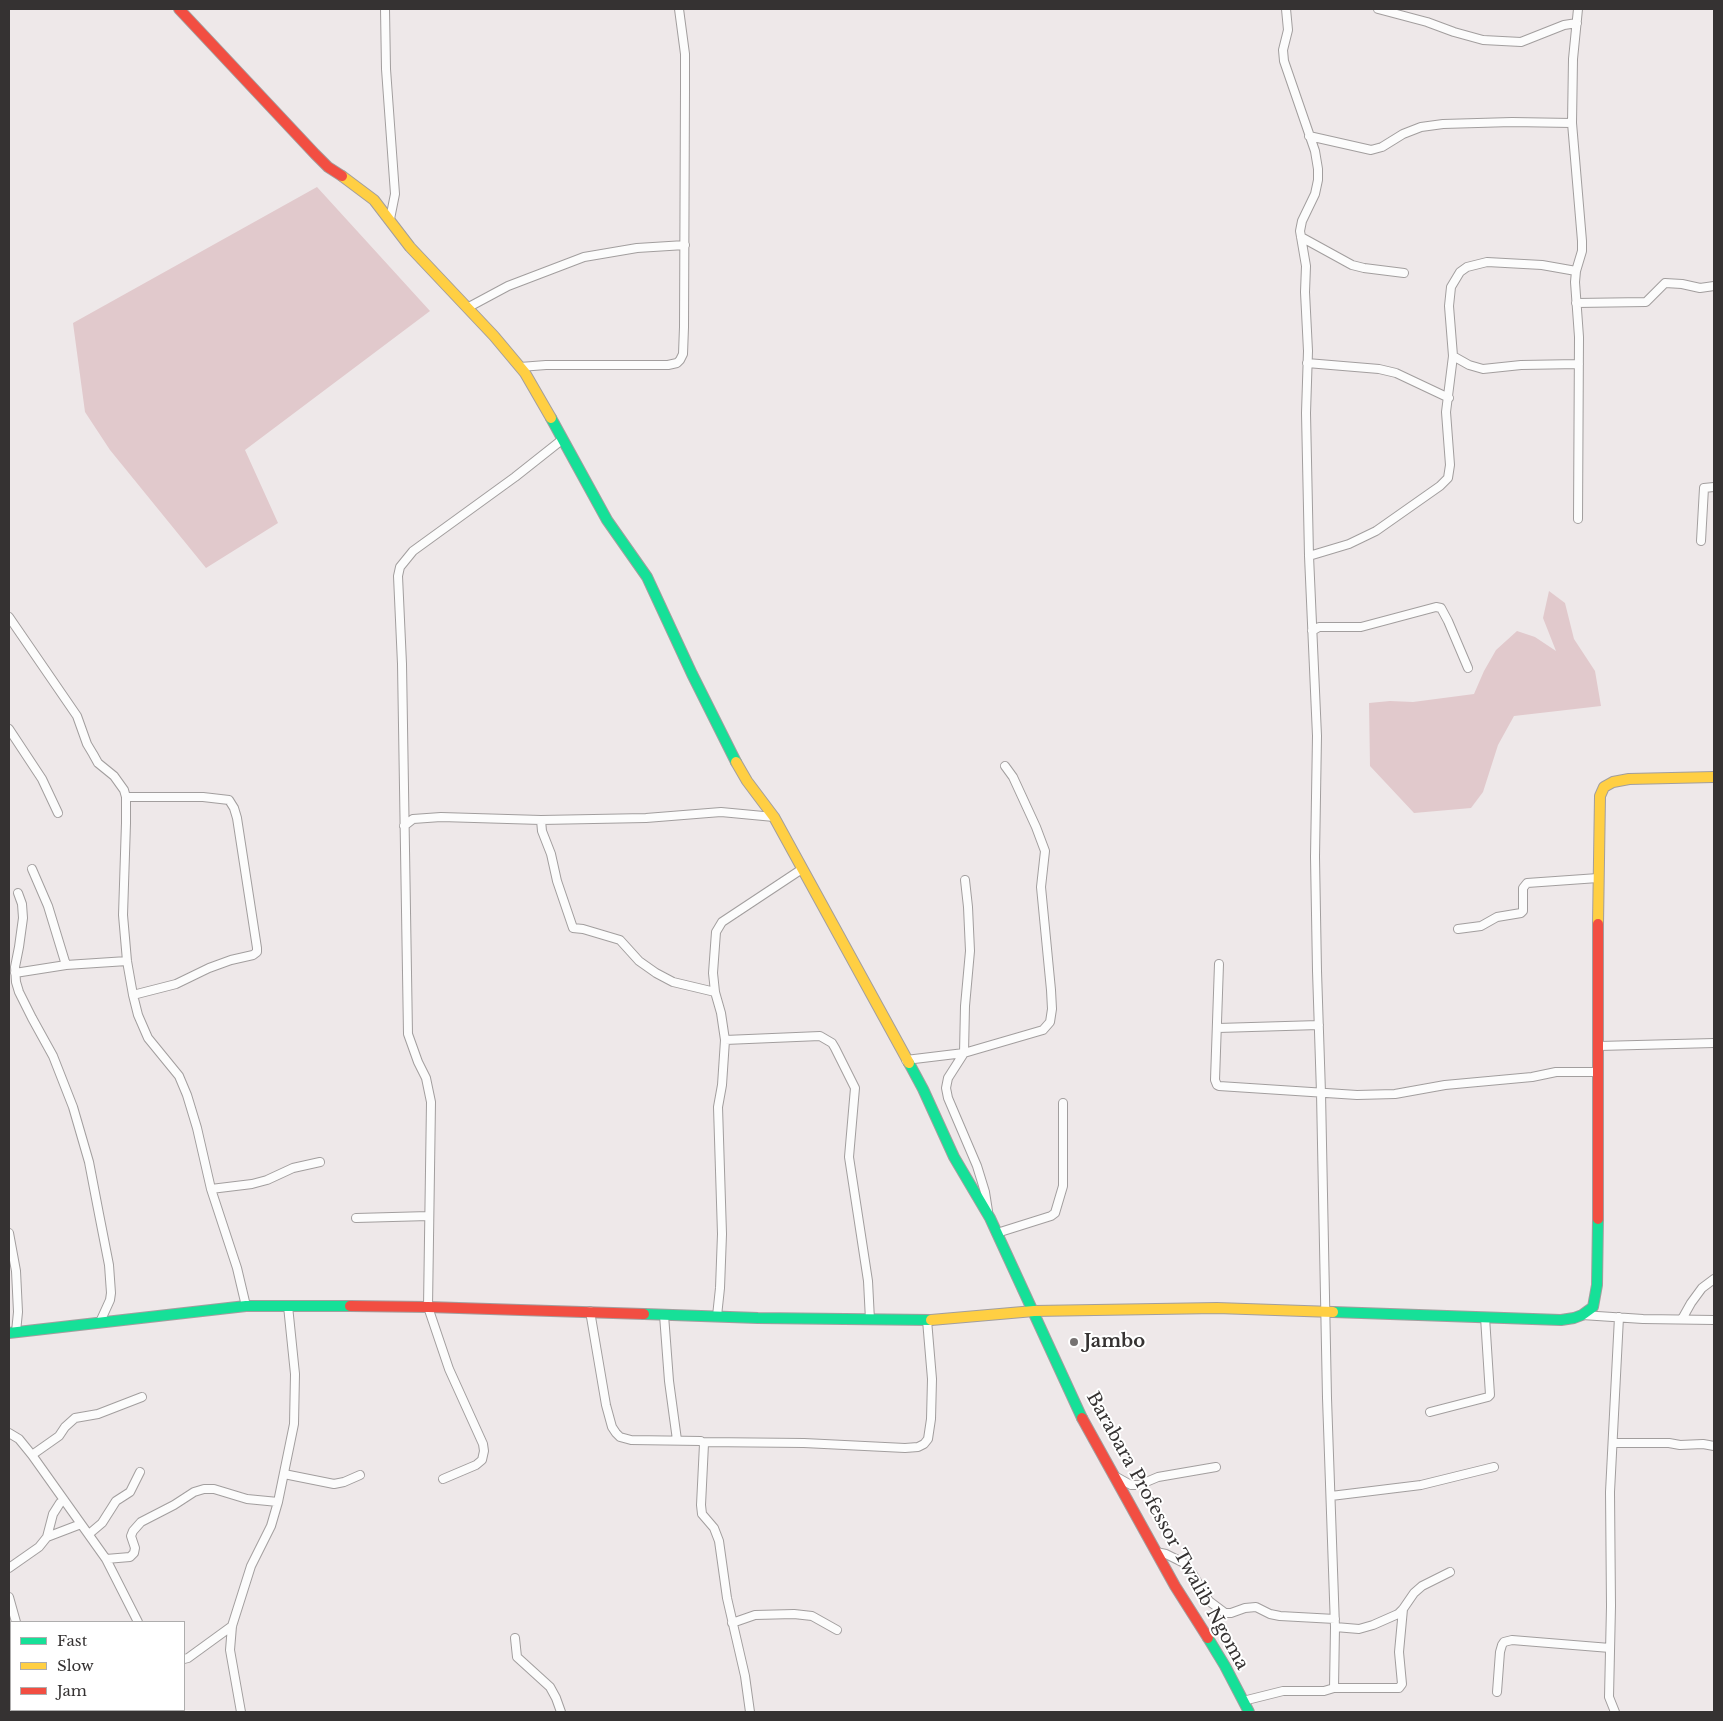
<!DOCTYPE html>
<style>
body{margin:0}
#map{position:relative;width:1723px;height:1721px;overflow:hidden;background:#eee8e9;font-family:"Libre Baskerville",serif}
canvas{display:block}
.frame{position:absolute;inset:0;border:10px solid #353232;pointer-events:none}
.legend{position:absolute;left:10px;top:1621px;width:175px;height:90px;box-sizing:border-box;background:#fff;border:1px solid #aeadad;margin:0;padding:6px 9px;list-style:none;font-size:15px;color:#353232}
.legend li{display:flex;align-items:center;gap:10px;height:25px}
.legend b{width:25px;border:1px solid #aeadad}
</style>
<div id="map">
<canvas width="1723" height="1721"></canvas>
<div class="frame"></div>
<ul class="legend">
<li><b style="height:6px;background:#16e098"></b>Fast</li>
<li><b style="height:6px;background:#ffcf43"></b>Slow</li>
<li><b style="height:6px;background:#f24e42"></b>Jam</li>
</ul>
</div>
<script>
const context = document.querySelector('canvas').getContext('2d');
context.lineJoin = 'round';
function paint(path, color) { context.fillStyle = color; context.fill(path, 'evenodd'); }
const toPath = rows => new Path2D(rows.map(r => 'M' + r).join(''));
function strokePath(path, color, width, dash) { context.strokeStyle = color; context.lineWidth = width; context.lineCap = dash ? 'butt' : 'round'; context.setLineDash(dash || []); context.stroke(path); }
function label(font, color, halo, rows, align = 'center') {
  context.font = font + ' "Libre Baskerville",serif'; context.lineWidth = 4; context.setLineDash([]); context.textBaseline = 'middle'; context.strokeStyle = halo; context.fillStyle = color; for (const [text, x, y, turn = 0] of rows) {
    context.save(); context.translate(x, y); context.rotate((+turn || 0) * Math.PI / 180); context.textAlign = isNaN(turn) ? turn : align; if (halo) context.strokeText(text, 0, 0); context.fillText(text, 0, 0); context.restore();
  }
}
const green = toPath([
 [317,187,430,311,245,450,278,523,206,568,110,450,85,412,73,323],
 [1549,591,1565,603,1574,639,1595,671,1601,706,1514,716,1498,745,1483,792,1471,808,1414,813,1370,766,1369,703,1390,701,1413,702,1474,694,1484,671,1496,650,1517,631,1535,637,1556,651,1543,618]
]);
const street = toPath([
 [385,9,386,69,395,194,390,219],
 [1286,9,1288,30,1283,50,1284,61,1315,151,1318,169,1318,180,1315,194,1302,221,1300,231,1306,266,1305,292,1308,351,1306,413,1309,556,1317,736,1315,857,1317,971,1321,1093,1327,1398,1335,1627,1334,1688],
 [1378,9,1427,22,1454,32,1483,40,1521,42,1564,25,1577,23],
 [1309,136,1371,150,1382,147,1403,134,1421,127,1443,124,1512,122,1572,123],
 [1301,237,1352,265,1364,268,1404,273],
 [1576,303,1646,302,1665,283,1682,284,1700,288,1714,286],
 [467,308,508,286,584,257,637,248,685,245],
 [1453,356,1469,365,1483,369,1521,365,1579,364],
 [1307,363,1379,369,1396,373,1449,398],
 [520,367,546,365,668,365,677,363,680,360,683,354,684,327,685,89,685,54,679,9],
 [1578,519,1579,337,1575,282,1576,271,1582,251,1582,241,1572,123,1573,59,1578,9],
 [1701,541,1704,488,1714,487],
 [1309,556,1349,544,1376,531,1440,486,1448,478,1450,465,1446,412,1453,356,1449,306,1451,287,1460,272,1467,267,1487,262,1542,265,1576,271],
 [9,617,77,716,87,744,93,754,98,763,114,776,124,790,126,797,126,823,123,915,127,961,133,995,138,1015,148,1038,179,1076,187,1095,197,1128,211,1189,237,1268,246,1306],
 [1312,631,1319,627,1361,627,1436,607,1441,608,1448,621,1468,668],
 [9,729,42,779,58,813],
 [126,797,203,797,229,800,234,808,237,818,257,948,257,952,253,955,231,960,209,968,176,984,133,995],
 [541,820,542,831,551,854,557,881,573,928,583,929,620,940,639,961,656,973,673,982,715,992],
 [404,826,413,819,441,817,541,820,646,818,721,812,774,817],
 [32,869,48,906,66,965],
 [965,880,968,907,970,951,965,1006,964,1053,948,1078,946,1088,948,1098,977,1166,985,1192,988,1211],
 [18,893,22,904,23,918,19,947,15,967,16,982,19,992,32,1018,53,1056,73,1107,89,1162,99,1214,109,1265,111,1293,110,1300,100,1322],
 [1458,929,1481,926,1497,917,1521,913,1523,911,1523,888,1527,883,1598,878],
 [1219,964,1215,1080,1217,1085,1219,1086,1357,1095,1395,1094,1445,1085,1532,1077,1556,1072,1598,1072],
 [15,973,66,965,127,961],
 [1218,1028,1319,1025],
 [725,1040,820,1036,832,1043,835,1048,855,1088,849,1157,868,1281,870,1320],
 [1599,1046,1714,1043],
 [906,1060,964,1053,1043,1030,1050,1022,1052,1009,1051,990,1041,887,1045,851,1036,827,1013,777,1005,766],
 [211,1189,252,1184,267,1180,293,1168,320,1162],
 [356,1218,429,1216],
 [9,1233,16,1271,18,1312,16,1332],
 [997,1233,1051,1216,1055,1213,1063,1186,1063,1103],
 [590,1311,606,1405,612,1427,616,1433,620,1437,631,1440,701,1441,704,1444,701,1505,702,1514,714,1528,719,1541,727,1598,745,1676,750,1712],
 [664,1315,669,1381,677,1440],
 [1582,1315,1643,1319,1714,1320],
 [717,1316,720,1288,722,1234,718,1107,722,1085,725,1040,721,1013,715,992,713,973,716,932,722,922,802,869],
 [1682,1319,1691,1303,1702,1288,1714,1279],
 [1430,1412,1488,1397,1490,1395,1485,1317],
 [9,1433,19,1439,32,1455,106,1559,138,1622],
 [703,1442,804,1443,905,1448,918,1447,924,1444,928,1439,931,1419,932,1379,927,1320],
 [1613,1443,1669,1443,1680,1445,1703,1444,1714,1446],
 [32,1455,59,1436,65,1427,75,1418,98,1414,142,1397],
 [284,1474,334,1484,344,1482,360,1475],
 [1113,1475,1131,1485,1139,1485,1158,1477,1216,1467],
 [443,1479,476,1465,482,1460,484,1451,483,1444,449,1369,428,1307,431,1102,426,1078,418,1062,408,1034,402,664,398,576,400,567,413,551,515,477,563,439],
 [1331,1496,1421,1485,1494,1467],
 [89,1534,102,1523,116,1501,130,1492,140,1472],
 [47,1537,53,1514,60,1503,64,1500],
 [1156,1552,1166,1554,1184,1563,1192,1573,1209,1601,1225,1613,1231,1613,1245,1608,1256,1607,1270,1614,1280,1616,1335,1619],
 [106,1559,130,1557,134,1553,135,1548,131,1536,133,1531,141,1522,174,1505,194,1492,204,1489,214,1489,247,1499,278,1502],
 [9,1568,39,1547,47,1537,81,1524],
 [9,1597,16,1622],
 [732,1623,755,1615,794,1614,812,1616,837,1630],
 [1335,1627,1359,1629,1373,1625,1398,1614,1403,1609,1414,1593,1422,1586,1450,1572],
 [515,1638,517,1657,550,1687,556,1698,561,1712],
 [9,1651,11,1652],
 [184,1659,188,1658,232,1626],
 [9,1691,11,1689],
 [1497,1692,1500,1652,1502,1645,1504,1642,1512,1640,1610,1648],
 [1243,1701,1283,1691,1324,1691,1334,1688,1399,1688,1402,1684,1399,1652,1403,1609],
 [99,1710,99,1712],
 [149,1712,149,1710],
 [241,1712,230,1650,232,1626,251,1566,271,1526,278,1502,294,1424,295,1374,288,1306],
 [1615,1712,1609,1697,1611,1606,1610,1492,1619,1317]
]);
const fast = toPath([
 [551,418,607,520,647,577,692,674,736,762],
 [909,1063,923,1089,954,1157,990,1218,1082,1418],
 [1333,1312,1561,1320,1574,1318,1582,1315,1593,1307,1597,1285,1598,1219],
 [644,1314,758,1318,931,1320],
 [9,1333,246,1306,350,1306],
 [1208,1638,1225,1666,1249,1712]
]);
const slow = toPath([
 [342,176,374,200,410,247,494,336,525,373,551,418],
 [736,762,747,781,774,817,909,1063],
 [1598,924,1600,796,1604,787,1613,782,1629,779,1714,777],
 [931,1320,1034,1311,1217,1308,1333,1312]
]);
const jam = toPath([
 [179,9,315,154,328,167,342,176],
 [1598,1219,1598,924],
 [350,1306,428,1307,644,1314],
 [1082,1418,1175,1586,1208,1638]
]);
const markers = [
 [1074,1342,5,"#767272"]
];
const poiNames = [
 ["Jambo",1084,1342]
];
const streetNames = [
 ["Barabara Professor Twalib Ngoma",1167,1531,61]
];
paint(green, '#e1c9cc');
strokePath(street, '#a29e9e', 10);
strokePath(fast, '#a29e9e', 12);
strokePath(slow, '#a29e9e', 12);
strokePath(jam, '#a29e9e', 12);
strokePath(street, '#fcfcfc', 8);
strokePath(fast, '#16e098', 10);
strokePath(slow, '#ffcf43', 10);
strokePath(jam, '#f24e42', 10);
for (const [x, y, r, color] of markers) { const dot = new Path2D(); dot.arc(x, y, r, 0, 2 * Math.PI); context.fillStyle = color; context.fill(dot); strokePath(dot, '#fff', 2); }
label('bold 18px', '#353232', '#fff', poiNames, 'left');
label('18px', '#353232', '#fff', streetNames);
</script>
